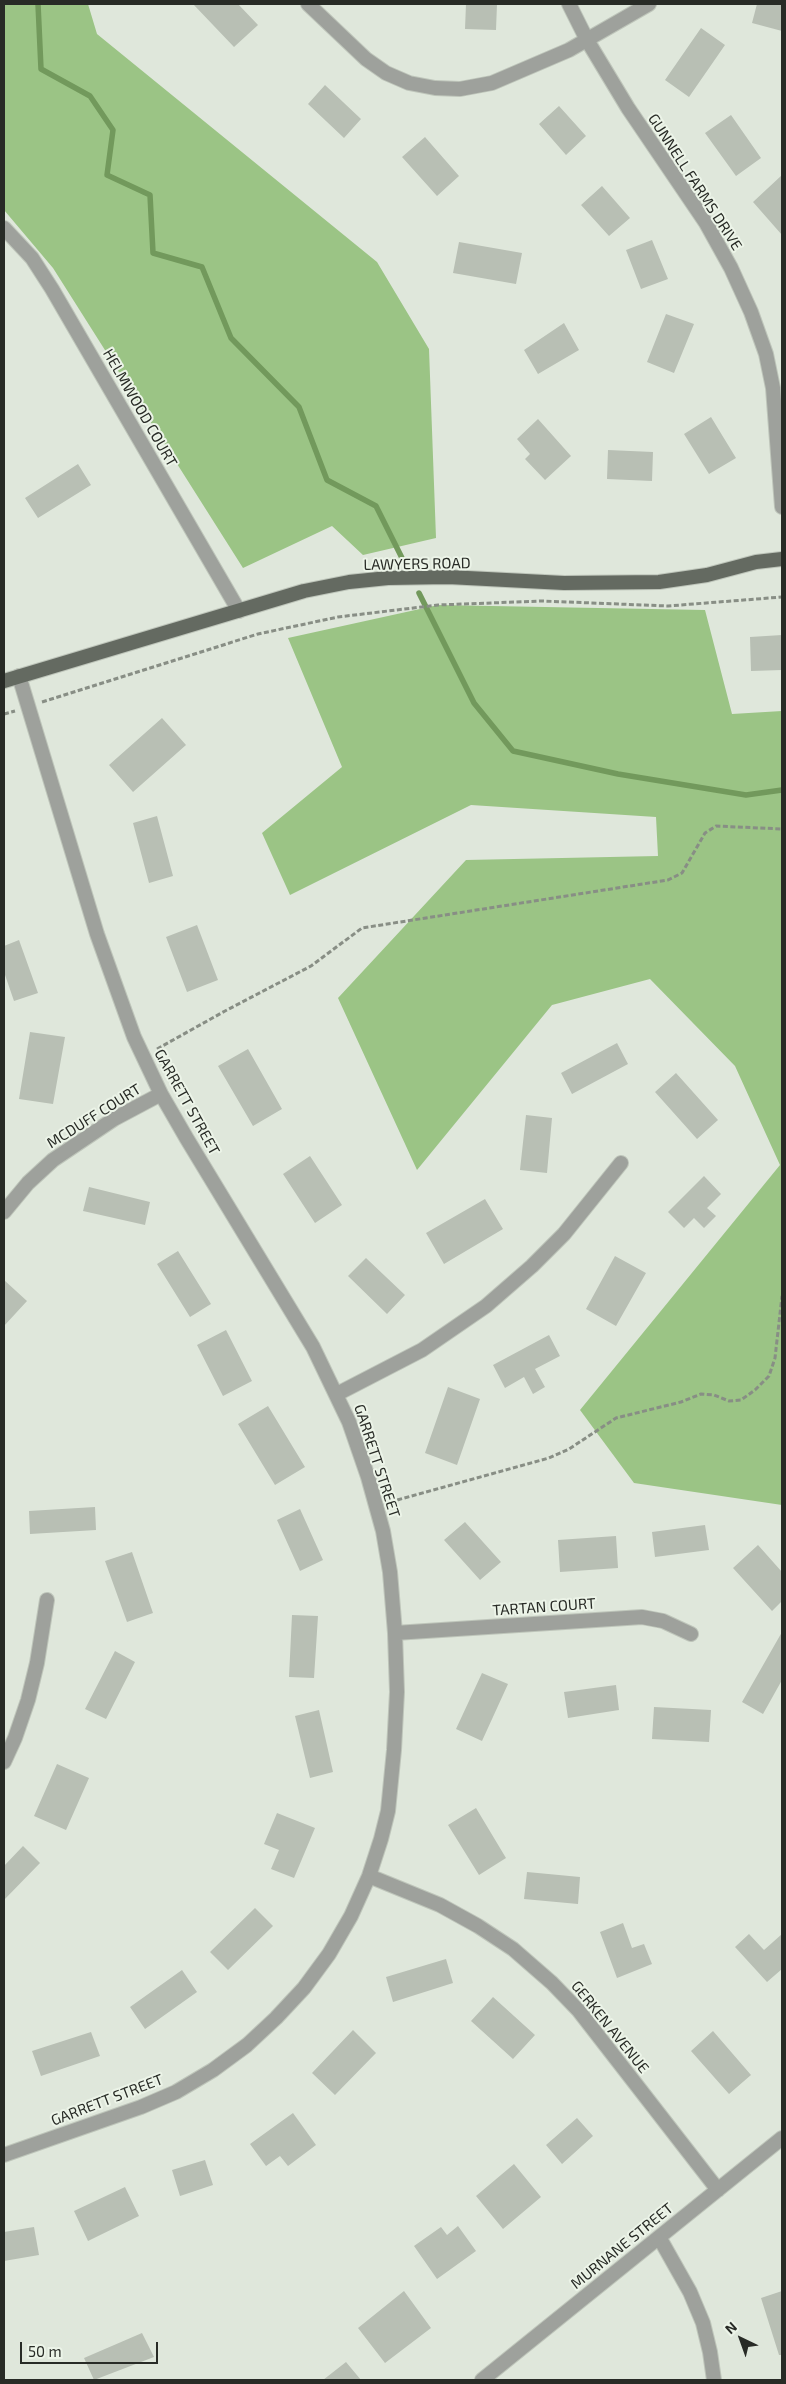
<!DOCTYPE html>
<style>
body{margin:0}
#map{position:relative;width:786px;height:2384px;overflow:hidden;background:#dfe7db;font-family:"Exo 2",sans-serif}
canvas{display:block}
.frame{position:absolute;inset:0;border:5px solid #282b26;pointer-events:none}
.north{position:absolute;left:716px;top:2314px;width:50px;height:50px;-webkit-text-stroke:4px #ecf4e8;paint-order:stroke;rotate:318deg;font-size:14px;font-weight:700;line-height:20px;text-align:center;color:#282b26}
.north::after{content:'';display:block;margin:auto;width:18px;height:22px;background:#282b26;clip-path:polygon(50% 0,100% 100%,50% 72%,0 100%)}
.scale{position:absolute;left:20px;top:2342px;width:138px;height:22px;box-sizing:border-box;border:2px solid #282b26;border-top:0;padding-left:6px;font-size:15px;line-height:18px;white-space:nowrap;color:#282b26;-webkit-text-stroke:4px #ecf4e8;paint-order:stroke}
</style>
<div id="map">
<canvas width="786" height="2384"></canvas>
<div class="frame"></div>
<div class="north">N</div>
<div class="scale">50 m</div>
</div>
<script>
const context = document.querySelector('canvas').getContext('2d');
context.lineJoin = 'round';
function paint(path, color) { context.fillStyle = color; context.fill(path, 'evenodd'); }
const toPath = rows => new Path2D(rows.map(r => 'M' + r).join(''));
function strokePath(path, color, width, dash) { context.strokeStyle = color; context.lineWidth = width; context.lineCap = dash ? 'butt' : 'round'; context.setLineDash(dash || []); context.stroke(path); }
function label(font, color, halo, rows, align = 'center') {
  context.font = font + ' "Exo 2",sans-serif'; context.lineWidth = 4; context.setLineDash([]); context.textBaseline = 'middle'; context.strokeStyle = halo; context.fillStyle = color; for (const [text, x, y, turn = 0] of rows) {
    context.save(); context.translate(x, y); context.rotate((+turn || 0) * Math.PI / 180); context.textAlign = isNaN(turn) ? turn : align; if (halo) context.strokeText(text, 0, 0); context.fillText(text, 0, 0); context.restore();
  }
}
const forest = toPath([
 [4,4,88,4,97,34,377,262,429,349,436,538,363,555,332,526,243,568,53,268,4,210],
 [438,605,705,610,732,714,782,711,782,1505,634,1483,580,1410,780,1165,735,1066,650,979,552,1005,417,1170,338,998,466,860,658,856,656,817,471,805,290,895,262,833,342,767,288,638]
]);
const stream = toPath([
 [38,4,41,69,90,96,113,130,107,175,150,195,153,253,202,267,231,338,299,407,327,480,376,506,404,562],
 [419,593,474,703,513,751,618,774,746,795,782,790]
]);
const building = toPath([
 [193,4,238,4,258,25,234,47],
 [466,4,497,4,496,30,465,29],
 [757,4,782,4,782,31,752,23],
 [701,28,725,45,689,97,665,80],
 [325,85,361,119,344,138,308,104],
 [559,106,586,136,566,155,539,124],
 [731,115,761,158,736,176,705,133],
 [425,137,459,176,437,196,402,157],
 [782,175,782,235,753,202],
 [602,186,630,218,609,236,581,205],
 [652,240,668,279,641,289,626,250],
 [459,242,522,253,516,284,453,273],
 [666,314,694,324,674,373,647,362],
 [564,323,579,350,538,374,524,350],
 [711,417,736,458,709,474,684,434],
 [538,419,571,456,545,480,525,459,530,454,517,439],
 [608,450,653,452,652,481,607,479],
 [78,464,91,485,38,518,25,498],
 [782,635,782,670,751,671,750,637],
 [162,718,186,745,133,792,109,765],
 [157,816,173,876,149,883,133,823],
 [197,925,218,980,187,992,166,937],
 [19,940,38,993,14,1001,4,972,4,946],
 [30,1032,65,1037,53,1104,19,1099],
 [617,1043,628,1064,572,1094,561,1073],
 [248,1049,282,1109,253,1126,218,1066],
 [676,1073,718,1120,697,1139,655,1092],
 [526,1115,552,1118,547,1173,520,1170],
 [310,1156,342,1205,315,1223,283,1174],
 [704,1176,721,1194,707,1208,716,1216,704,1228,694,1218,684,1228,668,1212],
 [89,1187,150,1202,145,1225,83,1211],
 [485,1199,503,1229,444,1264,426,1233],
 [178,1251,211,1304,190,1317,157,1264],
 [615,1256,646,1273,616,1326,586,1309],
 [366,1258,405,1295,387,1314,348,1276],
 [4,1280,27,1301,4,1326],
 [226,1330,252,1381,223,1396,197,1345],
 [549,1335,560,1356,535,1369,545,1387,533,1394,524,1377,505,1388,493,1365],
 [448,1387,480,1399,457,1465,425,1453],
 [268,1406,305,1467,275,1485,238,1424],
 [95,1507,96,1530,30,1534,29,1511],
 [300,1509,323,1560,300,1571,277,1520],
 [465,1522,501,1562,480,1580,444,1540],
 [705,1525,709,1550,655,1557,652,1532],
 [616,1536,618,1568,560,1572,558,1540],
 [758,1545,782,1572,782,1601,772,1611,733,1568],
 [132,1552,153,1613,127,1622,105,1561],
 [292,1615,318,1616,314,1678,289,1677],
 [782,1632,782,1680,763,1714,742,1702],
 [115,1651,135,1662,106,1719,85,1709],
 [482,1673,508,1684,482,1741,456,1729],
 [616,1685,619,1710,568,1718,564,1692],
 [654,1707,711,1710,709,1742,652,1739],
 [319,1710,333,1772,310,1778,295,1716],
 [57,1764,89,1778,66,1830,34,1816],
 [476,1808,506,1858,479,1875,448,1825],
 [277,1813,315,1828,294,1878,271,1869,279,1850,264,1844],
 [23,1846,40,1863,4,1900,4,1866],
 [527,1872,580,1877,578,1904,524,1899],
 [255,1908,273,1926,228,1970,210,1952],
 [623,1923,632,1948,644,1944,652,1964,617,1978,600,1932],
 [749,1934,764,1950,782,1934,782,1969,767,1982,735,1947],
 [446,1959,453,1983,393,2002,386,1977],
 [182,1970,197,1992,145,2029,130,2007],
 [493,1997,535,2035,513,2059,471,2021],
 [353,2030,376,2053,335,2095,312,2073],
 [713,2031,751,2075,729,2094,691,2051],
 [91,2032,100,2056,41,2076,32,2051],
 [293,2113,316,2145,288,2166,280,2156,266,2166,250,2144],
 [577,2118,593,2136,562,2164,546,2145],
 [205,2160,213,2185,180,2196,172,2170],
 [514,2164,541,2197,503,2229,476,2196],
 [125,2187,139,2216,88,2241,74,2211],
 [458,2226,476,2251,437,2279,414,2246,441,2227,447,2235],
 [34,2227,39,2255,4,2261,4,2232],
 [404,2291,431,2328,385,2363,358,2328],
 [782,2291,782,2355,779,2355,761,2298],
 [142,2333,154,2357,94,2380,84,2358],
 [346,2362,361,2380,323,2380]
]);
const path = toPath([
 [42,702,258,634,338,617,438,605,542,601,668,606,782,597],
 [4,714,15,711],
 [157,1049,225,1011,311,966,362,928,668,880,682,873,705,833,716,826,782,829],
 [390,1502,549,1458,569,1449,616,1418,681,1402,701,1394,714,1395,729,1401,741,1400,755,1390,769,1376,775,1358,782,1296]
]);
const minor = toPath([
 [308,4,366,59,386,73,409,83,435,88,460,89,492,83,569,50,649,4],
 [569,4,587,40,628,108,706,223,731,268,751,312,766,354,773,388,782,507],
 [4,228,32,258,52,289,239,611],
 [4,1212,28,1183,53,1160,114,1119,161,1094],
 [337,1394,422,1350,486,1306,532,1266,564,1234,621,1163],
 [395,1633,642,1617,663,1621,691,1634],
 [4,1762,15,1738,28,1700,37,1663,47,1600],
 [369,1876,440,1905,478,1926,513,1949,552,1983,579,2011,718,2190],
 [4,2155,141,2107,176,2092,213,2070,247,2045,276,2018,304,1988,329,1954,351,1916,369,1876,381,1839,388,1811,394,1750,397,1692,395,1633,390,1572,383,1531,368,1477,349,1422,313,1347,187,1139,161,1094,134,1037,97,934,19,676],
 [659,2237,690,2292,703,2323,710,2352,714,2380],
 [482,2380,782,2138]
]);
const primary = toPath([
 [4,681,304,591,349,582,388,578,448,577,564,583,659,582,707,575,756,562,782,559]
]);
const streetNames = [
 ["GUNNELL FARMS DRIVE",695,182,57],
 ["HELMWOOD COURT",140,408,60],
 ["LAWYERS ROAD",417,564,-1],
 ["GARRETT STREET",187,1102,61],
 ["MCDUFF COURT",94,1116,-32],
 ["GARRETT STREET",377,1461,72],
 ["TARTAN COURT",544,1607,-4],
 ["GERKEN AVENUE",610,2027,51],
 ["GARRETT STREET",107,2100,-21],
 ["MURNANE STREET",622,2246,-39]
];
paint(forest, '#9bc485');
strokePath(stream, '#72995c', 5.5);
paint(building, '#b8bfb4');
strokePath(minor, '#bec5ba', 16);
strokePath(primary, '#bec5ba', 16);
strokePath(path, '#888e85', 3, [5, 2.5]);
strokePath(minor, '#9ea19c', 14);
strokePath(primary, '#646a61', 14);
label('15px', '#282b26', '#ecf4e8', streetNames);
</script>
